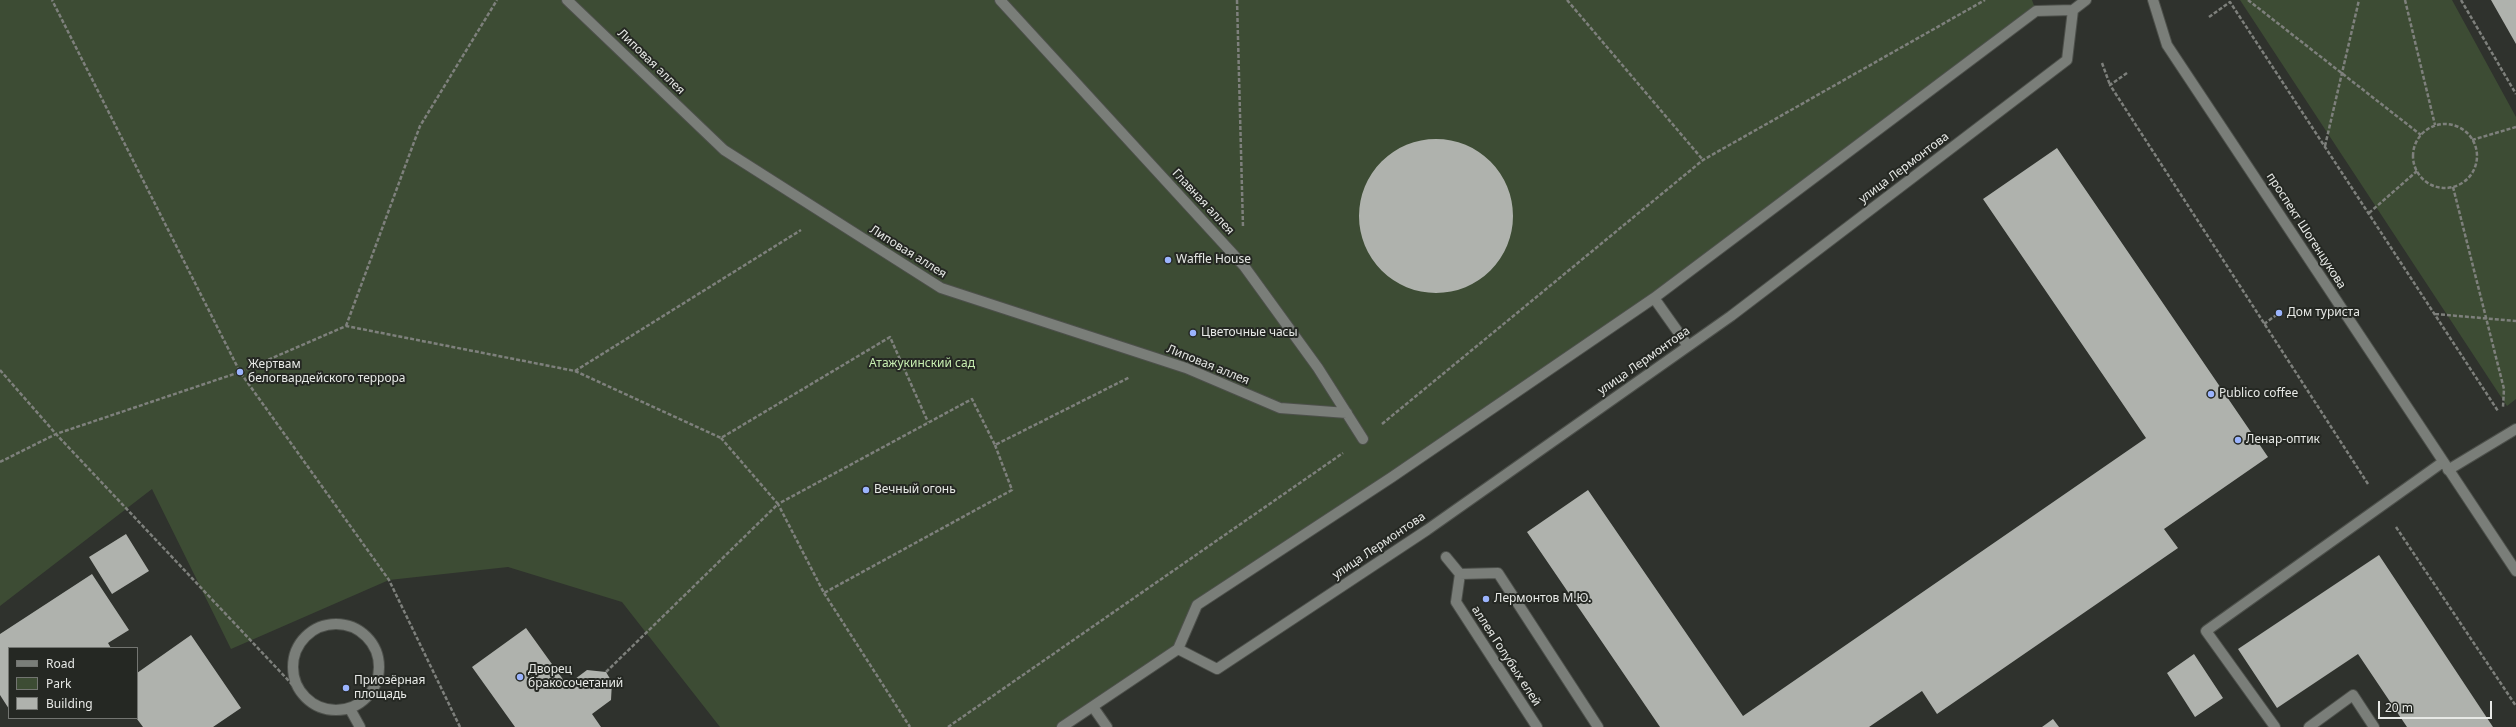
<!DOCTYPE html>
<meta charset="utf-8">
<style>
body{margin:0}
#map{position:relative;width:2516px;height:727px;overflow:hidden;background:#2f322d;font-family:"Noto Sans",sans-serif}
canvas{display:block}
.legend{position:absolute;left:8px;top:647px;width:130px;height:72px;box-sizing:border-box;background:#252823;border:1px solid #737571;margin:0;padding:5px 7px;list-style:none;font-size:12px;color:#e7e9e6}
.legend li{display:flex;align-items:center;gap:8px;height:20px}
.legend b{width:20px;border:1px solid #737571}
.scale{position:absolute;left:2378px;top:701px;width:114px;height:18px;box-sizing:border-box;border:2px solid #e7e9e6;border-top:0;padding-left:5px;font-size:12px;line-height:14px;white-space:nowrap;color:#e7e9e6;-webkit-text-stroke:3px #252823;paint-order:stroke}
</style>
<div id="map">
<canvas width="2516" height="727"></canvas>
<ul class="legend">
<li><b style="height:5px;background:#7a7e79"></b>Road</li>
<li><b style="height:11px;background:#3d4c34"></b>Park</li>
<li><b style="height:11px;background:#afb2ad"></b>Building</li>
</ul>
<div class="scale">20 m</div>
</div>
<script>
const context = document.querySelector('canvas').getContext('2d');
context.lineJoin = 'round';
function paint(path, color) { context.fillStyle = color; context.fill(path, 'evenodd'); }
const toPath = rows => new Path2D(rows.map(r => 'M' + r).join(''));
function strokePath(path, color, width, dash) { context.strokeStyle = color; context.lineWidth = width; context.lineCap = dash ? 'butt' : 'round'; context.setLineDash(dash || []); context.stroke(path); }
function label(font, color, halo, rows, align = 'center') {
  context.font = font + ' "Noto Sans",sans-serif'; context.lineWidth = 4; context.setLineDash([]); context.textBaseline = 'middle'; context.strokeStyle = halo; context.fillStyle = color; for (const [text, x, y, turn = 0] of rows) {
    context.save(); context.translate(x, y); context.rotate((+turn || 0) * Math.PI / 180); context.textAlign = isNaN(turn) ? turn : align; if (halo) context.strokeText(text, 0, 0); context.fillText(text, 0, 0); context.restore();
  }
}
const green = toPath([
 [0,0,2032,0,2036,11,1654,298,1197,605,1178,649,1062,727,720,727,622,602,508,567,389,580,231,649,152,489,0,606],
 [2240,0,2452,0,2516,117,2516,399,2507,406]
]);
const building = toPath([
 [2491,0,2516,0,2516,44],
 '1359 216a77 77 0 1 1 154 0a77 77 0 1 1-154 0Z',
 [2057,148,2268,457,2164,529,2178,548,1937,714,1922,691,1869,727,1660,727,1527,532,1588,490,1743,716,2146,438,1983,199],
 [126,534,149,571,112,594,89,557],
 [2379,555,2493,727,2407,727,2358,654,2277,708,2238,649],
 [92,574,129,630,108,643,111,648,9,648,9,709,0,695,0,634],
 [526,628,567,685,587,670,606,672,612,682,611,700,592,714,601,727,515,727,472,667],
 [191,635,241,708,213,727,143,727,137,719,137,673],
 [2194,654,2223,698,2195,717,2167,673],
 [2053,719,2059,727,2042,727]
]);
const path = toPath([
 [1237,0,1243,227],
 [1567,0,1703,160],
 [2248,0,2421,135],
 [2405,0,2435,125],
 [2461,0,2516,94],
 [2209,17,2230,2,2498,411],
 [2102,63,2110,85],
 [2127,73,2110,85,2368,484],
 '2413 156a32 32 0 1 1 64 0a32 32 0 1 1-64 0Z',
 [2472,140,2516,127],
 [2325,146,2359,0],
 [2453,187,2504,389,2503,407],
 [2369,213,2417,171],
 [2435,314,2516,321],
 [2264,324,2279,313],
 [346,326,420,126,497,0],
 [0,370,56,434,304,697],
 [575,371,721,438,890,337,928,422],
 [1382,424,1703,160,1985,0],
 [995,445,1012,490,824,593,778,504,972,399,995,445,1130,377],
 [0,462,56,434,240,372,52,0],
 [2396,527,2516,706],
 [824,593,910,727],
 [606,672,778,504,721,438],
 [460,727,389,580,240,372,346,326,575,371,801,230],
 [948,727,1343,453]
]);
const lane = toPath([
 [2448,470,2516,429],
 [1093,707,1107,727],
 [2275,727,2206,631,2443,462],
 [2309,727,2353,695,2374,727]
]);
const street = toPath([
 [567,0,724,150,941,288,1186,368,1280,408,1347,413],
 [1000,0,1244,266,1318,368,1363,439],
 [1654,298,1688,346],
 [1446,557,1460,574,1456,602,1537,727],
 [1460,574,1498,573,1598,727],
 '293 667a43 43 0 1 1 86 0a43 43 0 1 1-86 0Z',
 [1178,649,1217,669,1427,530,1731,316,2067,60,2073,10],
 [350,709,360,727],
 [1062,727,1178,649,1197,605,1392,477,1654,298,2036,11,2073,10,2086,0]
]);
const secondary = toPath([
 [2153,0,2167,45,2516,571]
]);
const markers = [
 [1168,260,4,"#9bb4fd"],
 [2279,313,4,"#9bb4fd"],
 [1193,333,4,"#9bb4fd"],
 [240,372,4,"#9bb4fd"],
 [2211,394,4,"#9bb4fd"],
 [2238,440,4,"#9bb4fd"],
 [866,490,4,"#9bb4fd"],
 [1486,599,4,"#9bb4fd"],
 [520,677,4,"#9bb4fd"],
 [346,688,4,"#9bb4fd"]
];
const streetNames = [
 ["Липовая аллея",651,62,44],
 ["улица Лермонтова",1904,168,-37],
 ["Главная аллея",1203,202,47],
 ["проспект Шогенцукова",2306,231,57],
 ["Липовая аллея",908,252,32],
 ["улица Лермонтова",1644,361,-35],
 ["Липовая аллея",1208,365,22],
 ["улица Лермонтова",1379,546,-34],
 ["аллея Голубых елей",1506,656,57]
];
const poiNames = [
 ["Waffle House",1176,260],
 ["Дом туриста",2287,313],
 ["Цветочные часы",1201,333],
 ["Жертвам",248,365],
 ["белогвардейского террора",248,379],
 ["Publico coffee",2219,394],
 ["Ленар-оптик",2246,440],
 ["Вечный огонь",874,490],
 ["Лермонтов М.Ю.",1494,599],
 ["Дворец",528,670],
 ["бракосочетаний",528,684],
 ["Приозёрная",354,681],
 ["площадь",354,695]
];
const parkNames = [
 ["Атажукинский сад",922,364]
];
paint(green, '#3d4c34');
paint(building, '#afb2ad');
strokePath(lane, '#4d504b', 12);
strokePath(street, '#4d504b', 12);
strokePath(secondary, '#4d504b', 12);
strokePath(path, '#7e807c', 2.5, [4, 2]);
strokePath(lane, '#7a7e79', 10);
strokePath(street, '#7a7e79', 10);
strokePath(secondary, '#7a7e79', 10);
for (const [x, y, r, color] of markers) { const dot = new Path2D(); dot.arc(x, y, r, 0, 2 * Math.PI); context.fillStyle = color; context.fill(dot); strokePath(dot, '#252823', 1.5); }
label('12px', '#e7e9e6', '#252823', streetNames);
label('12px', '#e7e9e6', '#252823', poiNames, 'left');
label('12px', '#c7eeb1', '#252823', parkNames);
</script>
